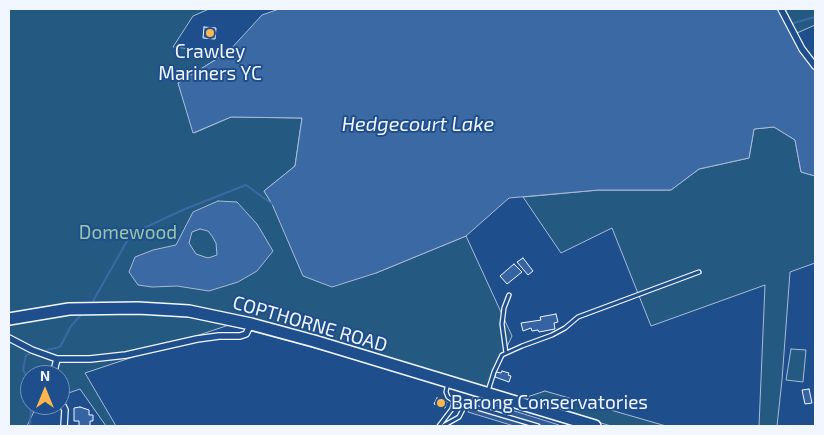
<!DOCTYPE html>
<style>
body{margin:0}
#map{position:relative;width:824px;height:435px;overflow:hidden;background:#1f4e8c;font-family:"Exo 2",sans-serif}
canvas{display:block}
.frame{position:absolute;inset:0;border:10px solid #f2f6ff;pointer-events:none}
.north{position:absolute;left:20px;top:365px;width:50px;height:50px;box-sizing:border-box;background:#1f4e8c;border:1px solid #7391ba;border-radius:50%;rotate:0deg;font-size:14px;font-weight:700;line-height:20px;text-align:center;color:#f2f6ff}
.north::after{content:'';display:block;margin:auto;width:18px;height:22px;background:#ffb74d;clip-path:polygon(50% 0,100% 100%,50% 72%,0 100%)}
</style>
<div id="map">
<canvas width="824" height="435"></canvas>
<div class="frame"></div>
<div class="north">N</div>
</div>
<script>
const context = document.querySelector('canvas').getContext('2d');
context.lineJoin = 'round';
function paint(path, color) { context.fillStyle = color; context.fill(path, 'evenodd'); }
const toPath = rows => new Path2D(rows.map(r => 'M' + r).join(''));
function strokePath(path, color, width, dash) { context.strokeStyle = color; context.lineWidth = width; context.lineCap = dash ? 'butt' : 'round'; context.setLineDash(dash || []); context.stroke(path); }
function label(font, color, halo, rows, align = 'center') {
  context.font = font + ' "Exo 2",sans-serif'; context.lineWidth = 4; context.setLineDash([]); context.textBaseline = 'middle'; context.strokeStyle = halo; context.fillStyle = color; for (const [text, x, y, turn = 0] of rows) {
    context.save(); context.translate(x, y); context.rotate((+turn || 0) * Math.PI / 180); context.textAlign = isNaN(turn) ? turn : align; if (halo) context.strokeText(text, 0, 0); context.fillText(text, 0, 0); context.restore();
  }
}
const green = toPath([
 [9,9,209,9,193,16,173,47,228,52,178,83,194,133,231,117,302,118,295,166,264,191,272,204,376,273,466,236,512,336,485,394,229,325,85,373,116,426,106,426,80,389,60,396,60,375,30,375,30,405,37,405,27,426,9,426,9,9],
 [785,9,815,9,815,25,797,33,785,9],
 [774,127,795,140,801,172,815,176,815,263,790,272,782,380,777,426,759,426,765,285,651,326,612,228,561,253,523,197,599,190,671,190,699,169,749,158,754,129,774,127],
 [791,349,806,350,803,382,786,380,791,349],
 [545,391,666,426,611,426,521,399,545,391]
]);
const parking = toPath([
 [473,398,559,425,558,426,527,426,522,425,521,426,514,426,468,412,473,398]
]);
const water = toPath([
 [279,9,779,9,815,67,815,176,801,172,795,140,774,127,754,129,749,158,699,169,671,190,599,190,509,198,466,236,376,273,332,287,303,276,272,204,264,191,295,166,302,118,231,117,193,133,178,83,228,52,262,15,279,9],
 [218,201,237,202,257,224,273,251,257,271,238,282,209,291,177,286,152,287,138,285,129,272,135,257,153,250,176,245,193,212,218,201],
 [200,229,208,231,212,236,216,243,217,255,208,258,196,254,189,243,192,232,200,229]
]);
const stream = toPath([
 [790,24,815,17],
 [93,301,131,234,185,209,246,185,272,204],
 [47,350,60,347,71,326,82,314],
 [29,354,26,355,23,370,26,375,30,378],
 [30,426,31,405]
]);
const building = toPath([
 [204,27,216,28,215,39,203,38,204,27],
 [523,258,533,271,528,275,517,262,523,258],
 [514,264,522,272,507,284,500,276,514,264],
 [556,314,558,322,554,323,555,329,539,332,538,330,532,331,531,328,523,331,521,323,541,320,540,317,556,314],
 [502,371,509,373,508,375,511,376,509,382,495,377,496,372,501,373,502,371],
 [809,389,812,403,805,404,802,390,809,389],
 [437,398,447,402,445,408,434,404,437,398],
 [80,407,89,410,89,415,93,415,93,421,90,421,90,426,79,426,79,421,74,421,74,408,80,407]
]);
const lane = toPath([
 [506,353,502,324,504,308,509,295],
 [448,383,446,392,448,397,454,401,538,426],
 [488,391,494,372,502,355,522,346,552,335,565,328,578,317,699,272],
 [439,426,452,409,454,401],
 [443,426,459,417,465,405]
]);
const street = toPath([
 [781,9,802,49,815,66],
 [9,338,32,350,57,359,90,359,126,355,197,339,219,336,240,336,246,334,251,324],
 [53,375,57,359],
 [60,400,65,410,64,426]
]);
const highway = toPath([
 [9,319,69,309,138,308,189,311,251,324,314,341,595,426]
]);
const markers = [
 [210,33,5,"#ffb74d"],
 [441,403,5,"#ffb74d"]
];
const poiNames = [
 ["Crawley",210,52],
 ["Mariners YC",210,74],
 ["Barong Conservatories",451,403,"left"]
];
const parkNames = [
 ["Domewood",128,233]
];
const streetNames = [
 ["COPTHORNE ROAD",310,324,16]
];
const waterNames = [
 ["Hedgecourt Lake",418,124]
];
paint(green, '#245a82');
strokePath(green, '#a8bbd7', 1);
paint(parking, '#305b95');
strokePath(parking, '#a8bbd7', 1);
paint(water, '#3b69a3');
strokePath(water, '#a8bbd7', 1);
strokePath(stream, '#3b69a3', 2);
paint(building, '#3563a3');
strokePath(building, '#f2f6ff', 1);
strokePath(lane, '#f2f6ff', 5.5);
strokePath(street, '#f2f6ff', 8);
strokePath(highway, '#f2f6ff', 14);
strokePath(lane, '#1f4e8c', 3);
strokePath(street, '#1f4e8c', 5.5);
strokePath(highway, '#1f4e8c', 11);
for (const [x, y, r, color] of markers) { const dot = new Path2D(); dot.arc(x, y, r, 0, 2 * Math.PI); context.fillStyle = color; context.fill(dot); strokePath(dot, '#1f4e8c', 2); }
label('19px', '#f2f6ff', '#1f4e8c', poiNames);
label('19px', '#97c8a6', '#1f4e8c', parkNames);
label('19px', '#f2f6ff', '#1f4e8c', streetNames);
label('italic 20px', '#f2f6ff', '#1f4e8c', waterNames);
</script>
